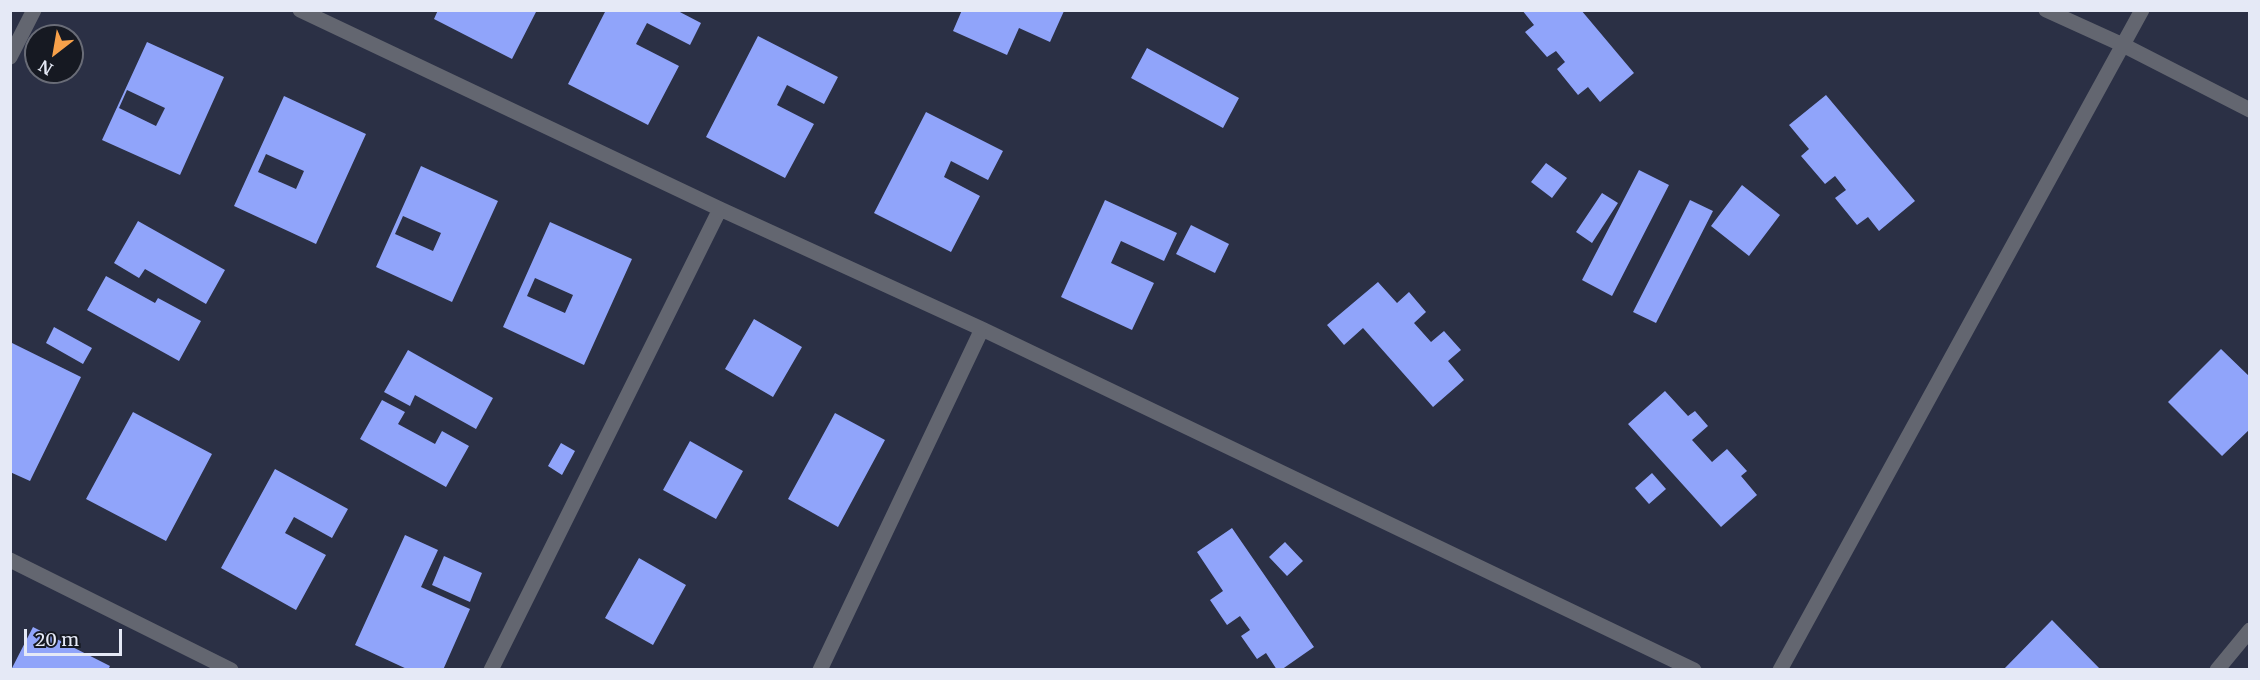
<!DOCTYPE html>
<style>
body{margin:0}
#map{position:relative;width:2260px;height:680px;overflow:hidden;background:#2b3045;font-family:Merriweather,serif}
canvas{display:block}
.frame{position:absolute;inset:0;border:12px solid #e5e9f6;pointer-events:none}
.north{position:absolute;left:24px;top:24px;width:60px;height:60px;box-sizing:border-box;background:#161922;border:2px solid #696c77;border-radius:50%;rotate:211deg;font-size:16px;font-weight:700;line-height:24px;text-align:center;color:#e5e9f6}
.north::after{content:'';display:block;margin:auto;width:21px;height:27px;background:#f8a14a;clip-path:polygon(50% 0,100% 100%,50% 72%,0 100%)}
.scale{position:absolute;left:24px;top:629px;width:98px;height:27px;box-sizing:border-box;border:3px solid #e5e9f6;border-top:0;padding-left:8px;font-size:18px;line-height:21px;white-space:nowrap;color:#e5e9f6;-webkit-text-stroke:4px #161922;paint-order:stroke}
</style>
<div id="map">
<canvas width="2260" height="680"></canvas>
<div class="frame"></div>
<div class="north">N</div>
<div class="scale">20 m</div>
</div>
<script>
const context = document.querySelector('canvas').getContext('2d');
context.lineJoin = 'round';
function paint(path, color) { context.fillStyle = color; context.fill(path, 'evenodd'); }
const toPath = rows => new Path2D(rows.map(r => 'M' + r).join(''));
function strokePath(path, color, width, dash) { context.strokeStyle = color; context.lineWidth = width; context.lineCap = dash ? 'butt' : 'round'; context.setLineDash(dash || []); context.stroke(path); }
const building = toPath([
 [438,10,537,10,512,59,434,19],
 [606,10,676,10,701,23,690,45,647,23,636,44,679,66,648,125,568,84],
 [962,10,1063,10,1064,11,1050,42,1019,28,1007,55,953,31],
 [1522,10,1581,10,1634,73,1600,102,1588,87,1578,95,1557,69,1565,62,1556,51,1547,57,1525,32,1534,25],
 [758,36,838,77,824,104,787,85,777,105,814,124,785,178,706,137],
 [147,42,224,77,180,175,102,140],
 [127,90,165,108,156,126,119,108],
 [1147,48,1239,98,1223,128,1131,78],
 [1826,95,1915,201,1879,231,1868,217,1857,225,1835,198,1846,190,1835,176,1825,184,1801,156,1809,149,1789,125],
 [284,96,366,134,316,244,234,206],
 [266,154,304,171,296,189,258,172],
 [926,112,1003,151,988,180,951,161,944,177,980,196,951,252,874,213],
 [1546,163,1567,178,1552,198,1531,182],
 [421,166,498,201,452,302,376,267],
 [403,216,441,233,433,251,395,234],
 [1639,170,1669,185,1612,296,1582,280],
 [1742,185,1780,215,1749,256,1711,226],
 [1602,193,1618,203,1592,243,1576,232],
 [1105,200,1177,233,1164,261,1121,241,1111,263,1154,283,1132,330,1061,297],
 [1690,200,1713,211,1656,323,1633,312],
 [138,221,225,270,206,304,145,269,139,278,114,263],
 [550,222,632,259,584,365,503,327],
 [535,278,573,295,565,313,527,296],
 [1191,225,1229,244,1215,273,1176,254],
 [106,276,155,303,158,298,201,321,179,361,87,310],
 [1378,282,1397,303,1409,292,1426,312,1414,323,1431,342,1444,331,1461,350,1448,361,1464,380,1433,407,1363,328,1344,345,1327,325],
 [754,319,802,347,773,397,725,369],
 [54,327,92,348,83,364,46,343],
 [10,342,81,377,30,481,10,472],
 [2221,349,2250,377,2250,429,2222,456,2168,402],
 [408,350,493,398,476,429,415,395,410,406,384,392],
 [1665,391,1688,416,1695,411,1708,426,1692,440,1712,462,1727,449,1747,471,1741,476,1757,495,1721,527,1628,424],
 [382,400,405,412,398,424,435,444,442,431,469,446,446,487,360,439],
 [133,412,212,454,166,541,86,499],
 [835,413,885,440,838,527,788,499],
 [690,441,743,471,716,519,663,490],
 [561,443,575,451,562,475,548,466],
 [275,469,348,509,332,538,294,517,285,533,326,555,296,610,221,568],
 [1652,473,1666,489,1649,504,1635,488],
 [1232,528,1314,647,1281,670,1277,670,1266,653,1257,659,1241,636,1250,630,1240,616,1227,625,1210,600,1223,591,1197,552],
 [405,535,438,550,421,587,470,609,443,670,409,670,355,645],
 [1285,542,1303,561,1287,576,1269,557],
 [444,556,482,573,470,602,432,585],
 [639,558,686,585,653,645,605,618],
 [2052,620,2101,670,2003,670],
 [33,627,110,666,108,670,11,670]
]);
const lane = toPath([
 [300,10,720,209,982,329,1694,670],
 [2046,10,2123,45,2250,110],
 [10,560,231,670],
 [491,670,720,209],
 [820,670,982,329],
 [1780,670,2142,10],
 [2217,670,2250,630]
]);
const street = toPath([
 [10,57,34,10]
]);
paint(building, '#90a4fa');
strokePath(lane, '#636670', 15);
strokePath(street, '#636670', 15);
</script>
